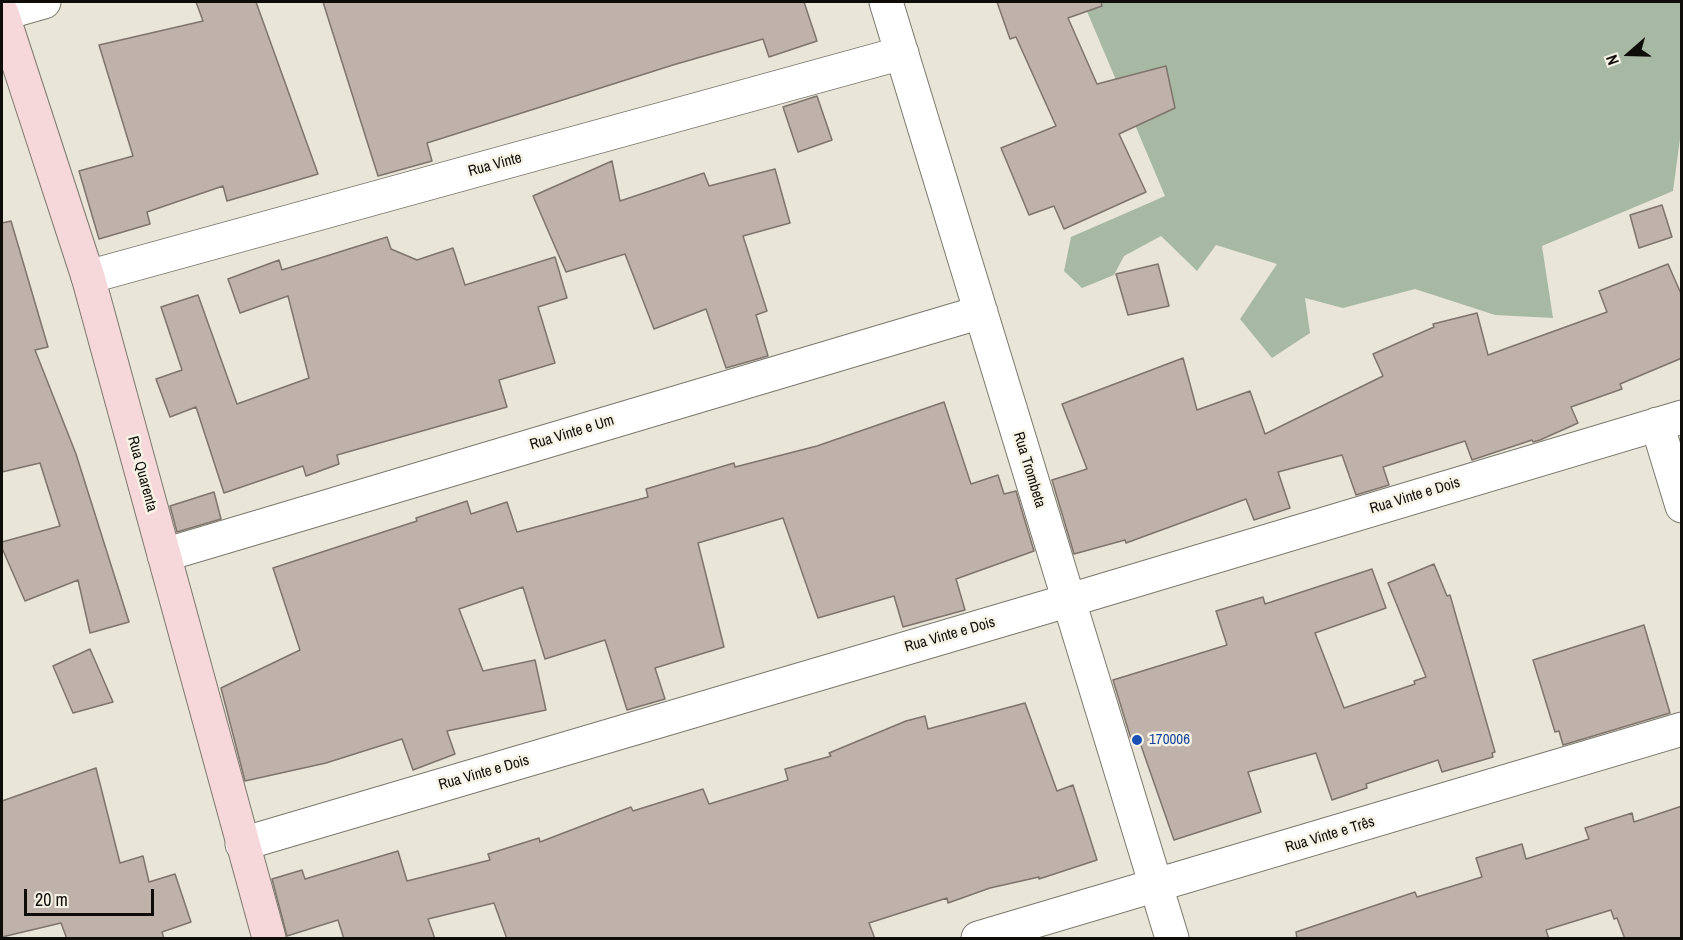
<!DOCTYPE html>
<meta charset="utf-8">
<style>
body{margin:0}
#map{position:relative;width:1683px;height:940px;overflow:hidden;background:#e9e5d9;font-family:"Archivo Narrow",sans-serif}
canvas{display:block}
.frame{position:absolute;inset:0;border:3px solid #0e0d09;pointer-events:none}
.north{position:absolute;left:1599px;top:24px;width:60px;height:60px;-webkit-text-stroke:4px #f6f3e6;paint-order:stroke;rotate:250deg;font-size:16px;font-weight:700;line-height:24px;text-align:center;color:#0e0d09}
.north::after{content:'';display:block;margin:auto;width:21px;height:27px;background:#0e0d09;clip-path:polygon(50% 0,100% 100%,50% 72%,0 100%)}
.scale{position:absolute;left:24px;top:889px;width:130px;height:27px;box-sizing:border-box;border:3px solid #0e0d09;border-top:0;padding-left:8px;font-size:18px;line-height:21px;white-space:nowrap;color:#0e0d09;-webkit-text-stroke:4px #f6f3e6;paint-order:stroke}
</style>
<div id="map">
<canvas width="1683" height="940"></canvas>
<div class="frame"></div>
<div class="north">N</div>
<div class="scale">20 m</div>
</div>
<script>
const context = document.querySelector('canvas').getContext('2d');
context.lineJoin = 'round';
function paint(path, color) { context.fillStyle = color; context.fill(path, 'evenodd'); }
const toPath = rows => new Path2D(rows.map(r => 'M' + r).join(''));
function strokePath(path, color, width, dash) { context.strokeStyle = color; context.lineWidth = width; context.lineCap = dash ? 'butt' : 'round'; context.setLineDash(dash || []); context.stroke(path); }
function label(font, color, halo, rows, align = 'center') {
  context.font = font + ' "Archivo Narrow",sans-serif'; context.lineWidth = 5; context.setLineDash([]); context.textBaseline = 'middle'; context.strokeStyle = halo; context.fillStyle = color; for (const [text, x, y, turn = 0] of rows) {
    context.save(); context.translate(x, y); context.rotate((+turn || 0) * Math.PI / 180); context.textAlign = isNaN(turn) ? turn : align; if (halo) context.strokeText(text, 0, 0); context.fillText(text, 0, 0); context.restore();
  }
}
const green = toPath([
 [1083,2,1681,2,1682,124,1673,191,1542,246,1553,318,1495,315,1415,289,1343,308,1305,298,1310,333,1272,358,1240,319,1277,264,1216,245,1197,271,1161,236,1124,256,1114,275,1082,288,1064,271,1071,237,1165,196]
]);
const building = toPath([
 [196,2,256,2,318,174,227,201,223,186,147,212,150,224,99,239,79,171,133,156,99,45,203,21,196,2],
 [323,2,804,2,817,41,769,57,763,39,673,65,427,143,432,161,378,176,323,2],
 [997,2,1101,2,1102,6,1068,18,1097,84,1166,66,1175,108,1119,134,1146,192,1064,229,1054,206,1029,215,1001,148,1056,126,1016,37,1010,39,997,2],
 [817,96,832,140,798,152,783,107,817,96],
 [612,161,620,201,704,173,709,186,775,169,790,223,743,236,767,311,756,315,768,356,726,368,706,309,654,329,625,254,566,272,533,196,612,161],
 [1662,205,1672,237,1639,248,1630,215,1662,205],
 [11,221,48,347,35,350,76,454,129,622,90,633,78,580,25,601,2,548,2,542,60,526,40,463,2,472,2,223,11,221],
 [387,237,391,249,417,260,453,248,465,285,555,257,567,298,538,307,555,363,499,380,507,407,337,455,339,464,306,476,303,466,224,493,196,407,170,417,156,379,182,370,161,307,198,295,237,404,309,378,288,296,240,313,228,279,279,260,282,270,387,237],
 [1158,264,1169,306,1128,315,1116,274,1158,264],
 [1668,264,1682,296,1682,358,1620,384,1622,389,1571,407,1578,423,1540,440,1533,442,1532,440,1472,460,1465,441,1383,467,1389,485,1356,495,1342,455,1278,472,1290,508,1254,520,1246,499,1126,543,1125,540,1074,554,1052,480,1087,469,1062,404,1183,358,1197,410,1250,391,1265,434,1383,376,1373,354,1434,327,1433,324,1477,313,1488,355,1607,312,1599,291,1668,264],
 [944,402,971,484,998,475,1004,494,1016,491,1034,551,956,579,965,610,903,627,894,596,818,618,783,518,698,543,724,647,655,668,665,699,627,710,605,640,545,659,523,587,459,609,483,671,535,660,546,710,447,731,455,754,413,770,402,739,326,763,245,781,221,688,300,650,273,568,417,521,416,518,467,501,471,514,507,502,517,532,648,497,646,489,734,463,735,467,817,446,944,402],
 [214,492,221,519,177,532,170,506,214,492],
 [1434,564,1447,596,1450,595,1495,752,1492,753,1493,757,1442,772,1438,760,1366,784,1367,788,1332,800,1316,753,1248,772,1261,812,1174,840,1138,737,1131,739,1113,680,1227,645,1216,611,1263,597,1265,604,1372,569,1386,608,1315,633,1344,708,1415,684,1414,681,1426,677,1388,583,1434,564],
 [1644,625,1670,713,1563,745,1559,731,1555,732,1533,660,1644,625],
 [90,649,113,702,73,713,53,666,90,649],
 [1025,703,1057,791,1073,785,1097,860,1039,879,1039,877,990,888,948,903,947,898,869,923,875,939,507,939,494,903,428,919,435,939,344,939,338,920,287,936,272,879,302,870,305,879,398,851,407,881,490,860,488,854,539,838,540,842,631,807,633,811,703,789,709,804,788,780,785,769,831,756,829,753,906,721,925,716,928,729,1025,703],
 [96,768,120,863,143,856,149,882,175,874,191,922,162,932,164,939,67,939,61,923,2,937,2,801,96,768],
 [1682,806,1682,939,1625,939,1617,918,1614,919,1611,910,1546,930,1549,939,1297,939,1296,932,1415,892,1417,897,1482,877,1476,858,1522,844,1526,859,1589,839,1585,828,1632,813,1634,822,1682,806]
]);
const street = toPath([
 [886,2,1172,938],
 [2,14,44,2],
 [88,277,902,53],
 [1657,424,1682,506],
 [164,555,981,312],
 [242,844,1070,600,1682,417],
 [978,938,1682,729]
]);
const secondary = toPath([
 [2,13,88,277,269,938]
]);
const markers = [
 [1137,740,6,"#1a4fb4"]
];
const streetNames = [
 ["Rua Vinte",495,165,-15],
 ["Rua Vinte e Um",572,433,-17],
 ["Rua Trombeta",1029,470,73],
 ["Rua Quarenta",142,474,75],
 ["Rua Vinte e Dois",1415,496,-17],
 ["Rua Vinte e Dois",950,635,-16],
 ["Rua Vinte e Dois",484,773,-16],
 ["Rua Vinte e Três",1330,835,-17]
];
const transitNames = [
 ["170006",1149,740]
];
paint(green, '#a8b9a3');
paint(building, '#beb2ab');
strokePath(building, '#7f746d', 1.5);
strokePath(street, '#7b786d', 35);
strokePath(secondary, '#7b786d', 35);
strokePath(street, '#fff', 33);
strokePath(secondary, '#f6d7da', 33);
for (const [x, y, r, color] of markers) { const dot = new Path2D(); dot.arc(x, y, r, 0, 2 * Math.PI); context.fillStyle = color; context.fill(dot); strokePath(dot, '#f6f3e6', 2); }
label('15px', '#0e0d09', '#f6f3e6', streetNames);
label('15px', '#164399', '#f6f3e6', transitNames, 'left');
</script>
